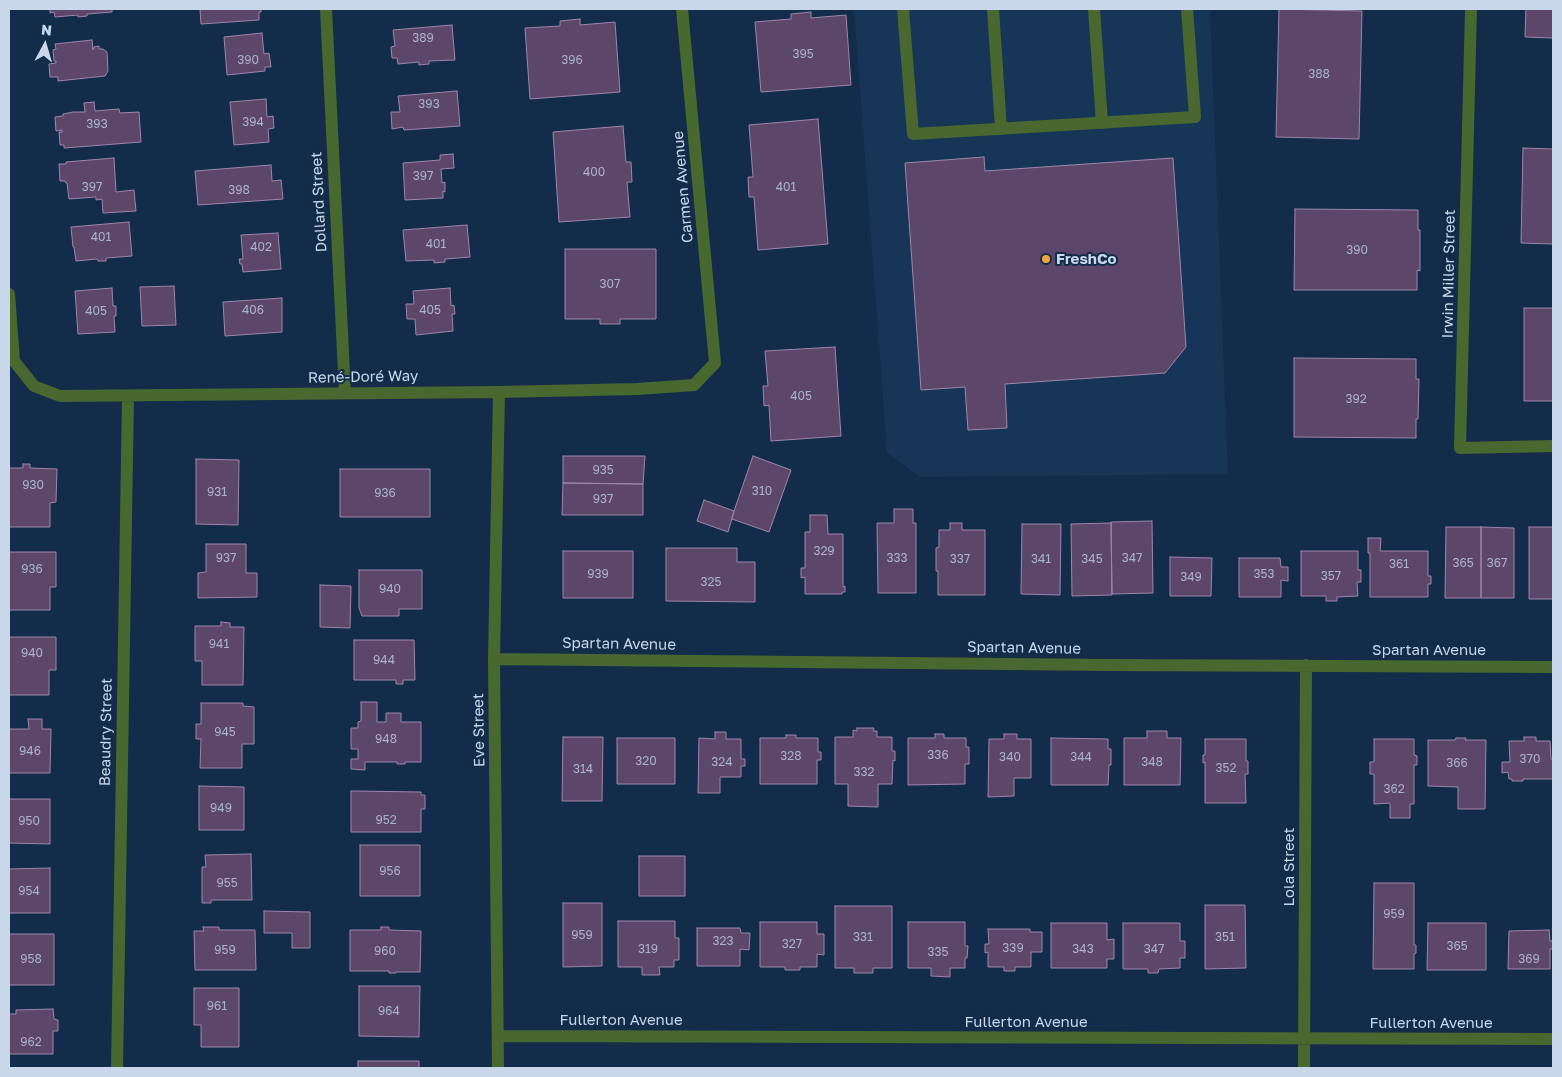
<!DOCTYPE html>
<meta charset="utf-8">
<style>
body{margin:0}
#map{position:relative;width:1562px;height:1077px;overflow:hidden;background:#132c49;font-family:"Golos Text",sans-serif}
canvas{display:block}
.frame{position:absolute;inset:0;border:10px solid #c8d7ea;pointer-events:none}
.north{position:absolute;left:20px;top:20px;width:50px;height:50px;-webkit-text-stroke:4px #132c49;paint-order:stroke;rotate:6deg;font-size:14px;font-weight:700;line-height:20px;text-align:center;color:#c8d7ea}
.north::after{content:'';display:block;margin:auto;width:18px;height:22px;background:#c8d7ea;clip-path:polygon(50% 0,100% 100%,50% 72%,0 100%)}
</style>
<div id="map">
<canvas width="1562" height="1077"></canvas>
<div class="frame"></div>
<div class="north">N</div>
</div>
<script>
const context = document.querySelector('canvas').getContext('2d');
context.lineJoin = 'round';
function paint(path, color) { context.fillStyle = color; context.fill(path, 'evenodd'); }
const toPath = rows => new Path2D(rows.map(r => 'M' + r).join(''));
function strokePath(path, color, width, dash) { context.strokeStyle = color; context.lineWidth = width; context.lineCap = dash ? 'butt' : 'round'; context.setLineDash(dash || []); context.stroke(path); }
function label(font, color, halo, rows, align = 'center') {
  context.font = font + ' "Golos Text",sans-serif'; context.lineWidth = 4; context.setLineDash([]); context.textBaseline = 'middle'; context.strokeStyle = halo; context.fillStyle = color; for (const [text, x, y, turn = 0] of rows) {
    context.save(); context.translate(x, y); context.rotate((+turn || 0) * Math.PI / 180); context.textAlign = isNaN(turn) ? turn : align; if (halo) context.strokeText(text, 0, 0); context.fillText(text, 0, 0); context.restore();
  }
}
const built = toPath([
 [854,9,1210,9,1228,474,920,477,887,453]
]);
const building = toPath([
 [50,9,112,9,112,12,87,14,87,16,78,17,78,15,55,17,54,12,50,13,50,9],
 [200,9,261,9,261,12,259,12,259,20,201,24,200,9],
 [1279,9,1362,11,1359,139,1276,137,1279,9],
 [1526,9,1553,9,1553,38,1525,37,1526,9],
 [811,12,811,18,846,15,851,85,761,92,755,22,791,19,791,14,811,12],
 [580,19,580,25,615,22,620,92,530,99,525,28,560,26,560,21,580,19],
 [452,25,455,60,429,61,429,64,419,65,419,62,398,64,397,58,392,58,391,47,395,46,393,30,452,25],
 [262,33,264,54,269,53,271,67,265,67,265,71,227,75,224,37,262,33],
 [92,40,93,50,94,47,99,46,99,49,103,49,107,52,108,71,105,76,58,81,58,77,50,77,49,64,56,63,56,61,54,61,53,50,56,49,55,44,92,40],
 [457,91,460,126,404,130,403,127,392,129,391,112,400,112,398,96,457,91],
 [266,99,267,117,273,116,274,128,268,129,269,142,234,145,230,102,266,99],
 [94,102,95,111,119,109,120,113,139,112,141,142,64,148,64,145,60,145,59,132,62,132,62,130,56,131,55,117,63,116,63,114,73,112,85,112,84,103,94,102],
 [818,119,828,244,758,250,754,197,749,197,748,177,753,177,749,125,818,119],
 [623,126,626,162,631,162,632,182,627,182,630,217,559,222,553,132,623,126],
 [1523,148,1553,149,1553,244,1521,243,1523,148],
 [453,154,454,168,441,169,442,183,445,182,445,192,443,191,443,198,405,200,403,163,440,160,440,155,453,154],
 [984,157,985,171,1173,158,1186,347,1165,373,1005,384,1007,428,968,430,965,387,921,390,905,163,984,157],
 [114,158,116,192,134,190,136,211,103,213,102,199,96,200,96,197,69,199,67,183,66,183,65,181,60,181,59,164,66,164,66,162,114,158],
 [271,165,272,181,281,180,283,199,198,205,195,171,271,165],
 [1295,209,1418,210,1418,230,1420,230,1420,271,1417,270,1417,290,1294,290,1295,209],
 [129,222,132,256,106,258,106,261,98,261,97,259,76,261,74,247,73,247,71,227,129,222],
 [467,225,470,257,445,259,445,262,434,263,434,260,406,261,403,230,467,225],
 [278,233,281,269,243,272,242,264,240,264,239,259,243,259,241,235,278,233],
 [565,249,656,249,656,319,620,319,620,324,600,324,600,319,565,319,565,249],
 [174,286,176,325,142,326,140,287,174,286],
 [112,288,113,306,116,306,116,316,114,316,115,332,78,334,75,291,112,288],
 [450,288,451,306,454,305,455,314,452,314,453,331,416,335,415,319,407,319,406,304,414,304,413,291,450,288],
 [282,298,282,332,225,336,223,302,282,298],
 [1524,308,1553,308,1553,401,1524,401,1524,308],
 [835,347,841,436,771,441,769,405,764,406,763,386,768,386,765,351,835,347],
 [1294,358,1416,359,1416,379,1419,379,1418,419,1416,419,1416,438,1294,437,1294,358],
 [563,456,645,456,643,484,563,483,563,456],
 [753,456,791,470,769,532,732,519,734,511,753,456],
 [196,459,239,460,238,525,196,524,196,459],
 [23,464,30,464,30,468,57,469,56,502,50,503,50,527,9,527,9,468,23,468,23,464],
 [340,469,430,469,430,517,340,517,340,469],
 [563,483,643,484,643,515,562,515,563,483],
 [704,500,734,511,728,532,697,521,704,500],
 [894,509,913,509,913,523,916,523,916,593,878,593,877,523,894,523,894,509],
 [810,515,827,515,828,534,843,534,843,587,845,586,845,592,842,592,842,594,805,594,805,577,801,578,801,568,805,568,805,532,810,532,810,515],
 [1152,521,1153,593,1112,594,1111,522,1152,521],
 [950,523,962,523,962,530,985,530,985,595,938,595,938,571,936,571,936,548,939,547,939,530,950,530,950,523],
 [1111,523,1112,595,1072,596,1071,524,1111,523],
 [1022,524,1061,524,1060,595,1021,594,1022,524],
 [1446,527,1481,527,1481,598,1445,598,1446,527],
 [1481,527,1514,528,1514,598,1481,598,1481,527],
 [1529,527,1553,527,1553,599,1529,599,1529,527],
 [1368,538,1381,538,1380,551,1428,551,1428,576,1431,576,1431,584,1428,584,1428,597,1370,597,1370,553,1368,553,1368,538],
 [206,544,246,544,246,573,257,573,257,597,198,598,198,573,206,572,206,544],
 [666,548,737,548,737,562,755,562,755,602,666,601,666,548],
 [563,551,633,551,633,598,563,598,563,551],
 [1301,551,1358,551,1358,570,1361,570,1361,582,1357,582,1358,596,1337,597,1337,601,1326,601,1326,596,1301,596,1301,551],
 [9,552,56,552,56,587,50,587,50,610,10,610,9,614,9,552],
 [1170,557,1212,558,1211,596,1170,596,1170,557],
 [1239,558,1280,558,1281,567,1288,567,1288,581,1281,580,1281,597,1239,597,1239,558],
 [359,570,422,570,422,609,399,609,399,616,362,616,359,608,359,570],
 [320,585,351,586,350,628,320,627,320,585],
 [221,622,230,623,230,627,244,627,243,685,202,685,202,661,195,661,195,626,221,626,221,622],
 [9,637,56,637,56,670,49,670,49,695,9,695,9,637],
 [354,640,414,640,415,680,403,680,403,684,396,684,396,680,354,680,354,640],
 [361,702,377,702,377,722,386,722,386,713,401,713,401,722,421,722,421,762,405,762,405,764,397,764,397,762,365,762,365,770,351,769,351,759,358,759,358,749,351,749,351,728,358,728,358,722,361,721,361,702],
 [201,703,243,703,243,706,254,707,254,744,242,744,242,768,200,768,201,739,196,739,196,724,201,724,201,703],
 [28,719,42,719,42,729,51,729,50,773,9,773,9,729,29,729,28,719],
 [857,728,874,728,873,731,877,731,877,737,892,737,892,751,895,751,895,761,893,760,892,784,878,784,878,807,848,806,848,784,835,784,835,737,853,737,853,730,857,731,857,728],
 [1147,731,1167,731,1167,738,1181,738,1180,785,1124,785,1124,738,1147,738,1147,731],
 [715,732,726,732,726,739,741,739,741,759,745,759,745,766,741,766,741,777,720,777,720,793,698,793,699,738,715,739,715,732],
 [935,734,944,734,944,738,966,738,966,747,969,747,969,764,965,764,965,784,908,785,908,738,935,738,935,734],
 [1004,734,1017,734,1017,739,1031,739,1031,778,1014,778,1014,796,988,797,989,739,1004,739,1004,734],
 [786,735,796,735,796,738,818,738,818,752,821,752,821,760,817,760,817,784,760,784,760,738,786,738,786,735],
 [563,737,603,737,602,801,562,801,563,737],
 [1524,737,1536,737,1536,741,1550,741,1551,759,1553,759,1553,779,1523,779,1523,781,1512,781,1512,779,1509,779,1508,772,1502,773,1502,762,1510,762,1509,741,1524,741,1524,737],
 [617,738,675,738,675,784,617,784,617,738],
 [1051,738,1108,739,1108,749,1111,749,1111,765,1109,765,1108,785,1051,785,1051,738],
 [1456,738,1466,738,1465,740,1486,740,1485,809,1458,809,1458,787,1428,786,1428,740,1455,740,1456,738],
 [1205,739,1246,739,1246,761,1248,761,1248,774,1245,774,1246,803,1205,803,1205,762,1203,763,1203,755,1205,755,1205,739],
 [1374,739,1414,739,1414,755,1417,756,1417,765,1414,765,1414,804,1410,804,1410,818,1390,818,1390,803,1374,804,1374,774,1370,774,1370,762,1374,762,1374,739],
 [199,786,244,787,244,830,199,830,199,786],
 [351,791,421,792,421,795,425,795,425,809,421,809,421,832,351,832,351,791],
 [9,799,50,799,50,844,9,843,9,799],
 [360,845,420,845,420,896,360,896,360,845],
 [251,854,252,900,211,900,211,903,202,903,202,867,206,867,205,855,251,854],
 [639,856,685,856,685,896,639,896,639,856],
 [50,868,50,913,9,913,9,869,50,868],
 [1374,883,1414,883,1414,945,1416,945,1416,953,1414,954,1414,969,1373,969,1374,883],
 [563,903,602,903,602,966,563,967,563,903],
 [1205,905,1245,905,1246,968,1205,969,1205,905],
 [835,906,892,906,892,968,873,968,873,973,854,973,854,968,835,968,835,906],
 [264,911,310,912,310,948,292,948,292,933,264,933,264,911],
 [618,921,675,921,675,938,679,938,679,960,674,960,674,967,659,967,660,975,642,975,642,967,618,967,618,921],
 [760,922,817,922,817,934,824,934,824,955,817,954,817,967,800,967,800,970,785,970,785,967,760,967,760,922],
 [908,922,965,922,965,946,968,946,967,958,965,958,965,968,950,968,950,977,931,976,931,968,908,968,908,922],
 [1051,923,1107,923,1107,940,1114,939,1114,959,1107,959,1107,968,1051,968,1051,923],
 [1123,923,1180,923,1180,941,1185,941,1185,958,1180,958,1180,968,1159,969,1158,973,1148,973,1148,969,1123,969,1123,923],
 [1428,923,1486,923,1486,970,1427,970,1428,923],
 [203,927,219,927,219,930,255,930,256,970,195,970,194,931,204,931,203,927],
 [381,927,389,927,389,930,421,931,420,972,396,972,396,973,389,973,389,971,350,971,350,930,381,930,381,927],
 [697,928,740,928,741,933,750,933,749,950,740,949,740,966,697,966,697,928],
 [988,929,1030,929,1030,932,1042,932,1042,952,1031,952,1031,967,1015,967,1015,971,1004,971,1004,967,988,967,988,952,985,953,985,944,989,944,988,929],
 [1549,930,1550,941,1553,941,1553,949,1550,949,1550,969,1508,969,1509,931,1549,930],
 [9,934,54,934,54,985,9,985,9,934],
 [359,986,420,986,419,1037,359,1036,359,986],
 [194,988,239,988,239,1047,201,1047,201,1025,194,1025,194,988],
 [53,1009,54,1019,58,1020,58,1031,53,1031,53,1054,9,1054,9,1014,16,1014,16,1010,53,1009],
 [358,1061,419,1061,419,1068,358,1068,358,1061]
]);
const minor = toPath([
 [326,9,345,393],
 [903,9,913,134,1195,117,1187,9],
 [993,9,1001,129],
 [1094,9,1102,123],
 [1471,9,1460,448,1553,446],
 [9,294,14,361,34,386,60,396,499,392,637,389,694,385,715,363,682,9],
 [494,659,1109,665,1553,667],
 [499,1036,1553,1039],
 [117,1068,128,397],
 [498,1068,494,659,499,392],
 [1304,1068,1306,665]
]);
const markers = [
 [1046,259,5,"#efa73d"]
];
const numberNames = [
 ["389",423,38],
 ["395",803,54],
 ["390",248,60],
 ["396",572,60],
 ["388",1319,74],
 ["393",429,104],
 ["394",253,122],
 ["393",97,124],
 ["400",594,172],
 ["397",423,176],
 ["397",92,187],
 ["401",786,187],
 ["398",239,190],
 ["401",101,237],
 ["401",436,244],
 ["402",261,247],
 ["390",1357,250],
 ["307",610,284],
 ["406",253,310],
 ["405",430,310],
 ["405",96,311],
 ["405",801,396],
 ["392",1356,399],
 ["935",603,470],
 ["930",33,485],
 ["310",762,491],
 ["931",217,492],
 ["936",385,493],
 ["937",603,499],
 ["329",824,551],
 ["937",226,558],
 ["333",897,558],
 ["347",1132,558],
 ["337",960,559],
 ["341",1041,559],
 ["345",1092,559],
 ["365",1463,563],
 ["367",1497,563],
 ["361",1399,564],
 ["936",32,569],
 ["939",598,574],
 ["353",1264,574],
 ["357",1331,576],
 ["349",1191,577],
 ["325",711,582],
 ["940",390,589],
 ["941",219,644],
 ["940",32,653],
 ["944",384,660],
 ["945",225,732],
 ["948",386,739],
 ["946",30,751],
 ["336",938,755],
 ["328",791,756],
 ["340",1010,757],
 ["344",1081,757],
 ["370",1530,759],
 ["320",646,761],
 ["324",722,762],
 ["348",1152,762],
 ["366",1457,763],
 ["352",1226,768],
 ["314",583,769],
 ["332",864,772],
 ["362",1394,789],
 ["949",221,808],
 ["952",386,820],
 ["950",29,821],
 ["956",390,871],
 ["955",227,883],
 ["954",29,891],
 ["959",1394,914],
 ["959",582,935],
 ["331",863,937],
 ["351",1225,937],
 ["323",723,941],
 ["327",792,944],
 ["365",1457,946],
 ["339",1013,948],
 ["319",648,949],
 ["343",1083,949],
 ["347",1154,949],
 ["959",225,950],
 ["960",385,951],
 ["335",938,952],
 ["958",31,959],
 ["369",1529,959],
 ["961",217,1006],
 ["964",389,1011],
 ["962",31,1042]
];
const streetNames = [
 ["Carmen Avenue",683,187,-95],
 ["Dollard Street",319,202,-93],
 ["Irwin Miller Street",1449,274,-89],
 ["René-Doré Way",363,377,-1],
 ["Spartan Avenue",619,644,1],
 ["Spartan Avenue",1024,648,1],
 ["Spartan Avenue",1429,650],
 ["Eve Street",479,730,-91],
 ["Beaudry Street",106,732,-89],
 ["Lola Street",1289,867,-90],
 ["Fullerton Avenue",621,1020],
 ["Fullerton Avenue",1026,1022],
 ["Fullerton Avenue",1431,1023]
];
const poiNames = [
 ["FreshCo",1056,259]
];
paint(built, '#173557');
paint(building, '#5c4669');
strokePath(building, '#9e87ac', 1);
strokePath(minor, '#48682f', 12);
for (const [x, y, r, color] of markers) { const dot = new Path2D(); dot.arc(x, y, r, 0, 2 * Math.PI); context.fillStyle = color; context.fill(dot); strokePath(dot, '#132c49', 2); }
label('12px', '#adb3ca', null, numberNames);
label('15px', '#c8d7ea', '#132c49', streetNames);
label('bold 15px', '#c8d7ea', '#132c49', poiNames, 'left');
</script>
